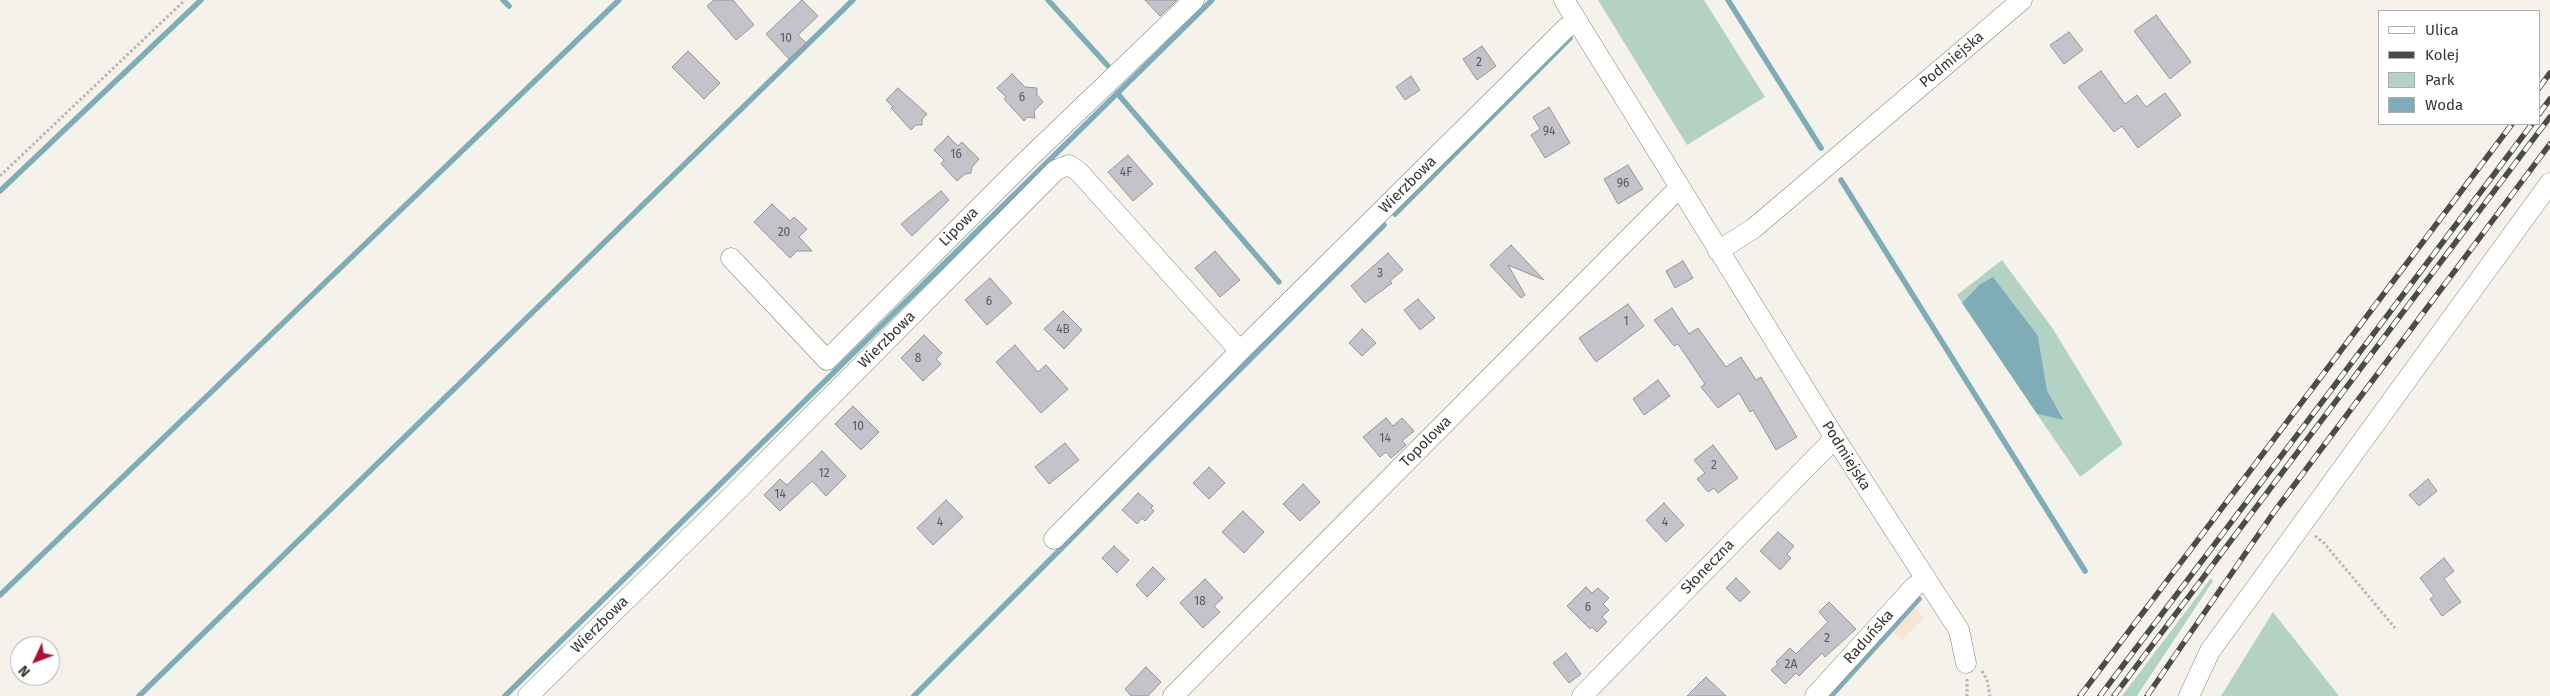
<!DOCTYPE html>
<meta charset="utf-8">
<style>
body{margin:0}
#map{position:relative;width:2550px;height:696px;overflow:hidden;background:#f5f2eb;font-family:"Fira Sans",sans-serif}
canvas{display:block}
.legend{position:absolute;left:2378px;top:10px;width:162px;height:115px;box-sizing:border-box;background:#fff;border:1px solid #afaead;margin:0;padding:6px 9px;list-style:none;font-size:15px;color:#363532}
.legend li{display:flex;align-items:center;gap:10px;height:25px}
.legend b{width:25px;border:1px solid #afaead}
.north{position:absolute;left:10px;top:636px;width:50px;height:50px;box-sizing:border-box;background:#fff;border:1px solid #afaead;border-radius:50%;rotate:227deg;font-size:14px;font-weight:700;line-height:20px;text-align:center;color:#363532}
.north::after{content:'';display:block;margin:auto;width:18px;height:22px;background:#a91139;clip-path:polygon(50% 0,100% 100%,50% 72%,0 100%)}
</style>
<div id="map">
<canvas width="2550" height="696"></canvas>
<ul class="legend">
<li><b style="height:6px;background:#fff"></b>Ulica</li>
<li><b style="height:6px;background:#4c4b48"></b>Kolej</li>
<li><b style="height:14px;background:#b3d2c3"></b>Park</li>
<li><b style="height:14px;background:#7facb6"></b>Woda</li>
</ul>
<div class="north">N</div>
</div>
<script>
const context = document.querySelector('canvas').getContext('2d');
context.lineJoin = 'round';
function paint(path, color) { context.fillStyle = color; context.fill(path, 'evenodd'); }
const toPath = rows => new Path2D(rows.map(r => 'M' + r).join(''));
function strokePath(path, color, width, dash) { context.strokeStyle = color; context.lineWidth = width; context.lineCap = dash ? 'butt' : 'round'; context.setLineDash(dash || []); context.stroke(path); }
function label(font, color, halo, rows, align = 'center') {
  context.font = font + ' "Fira Sans",sans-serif'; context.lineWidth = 4; context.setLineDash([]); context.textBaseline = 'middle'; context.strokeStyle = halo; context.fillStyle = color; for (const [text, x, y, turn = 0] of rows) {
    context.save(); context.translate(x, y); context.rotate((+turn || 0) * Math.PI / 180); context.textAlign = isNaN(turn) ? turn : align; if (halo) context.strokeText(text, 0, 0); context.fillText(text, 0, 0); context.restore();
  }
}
const industrial = toPath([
 [1915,607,1924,618,1902,641,1893,632]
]);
const green = toPath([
 [1598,0,1704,0,1765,97,1687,145],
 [2002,260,2053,329,2123,444,2080,477,2037,414,2064,419,2047,390,2038,336,1979,285,1962,303,1957,295],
 [2211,578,2213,581,2137,696,2122,696],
 [2273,612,2339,696,2221,696]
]);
const water = toPath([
 [1993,277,2038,336,2047,390,2064,420,2037,414,1962,303,1979,285]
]);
const stream = toPath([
 [503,0,509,6],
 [1048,0,1108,66],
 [1728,0,1821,148],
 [1117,93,1279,282],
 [1841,180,2085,571],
 [0,191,201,0],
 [1395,214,1570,38],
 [0,595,619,0],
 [139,696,853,0],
 [505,696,1212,0],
 [914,696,1384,225],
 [1831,696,1919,599]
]);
const building = toPath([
 [714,0,733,0,754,25,736,40,707,6,714,0],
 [802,0,818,16,798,35,806,43,789,59,766,34,802,0],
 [1145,0,1177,0,1160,16,1145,0],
 [2156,15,2191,62,2170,79,2134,31,2156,15],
 [2069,32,2083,50,2064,64,2050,45,2069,32],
 [1482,46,1496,66,1477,80,1463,59,1482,46],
 [688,51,720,83,704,99,672,67,688,51],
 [2101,71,2125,104,2137,95,2146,107,2165,93,2181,115,2138,148,2122,126,2114,132,2078,87,2101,71],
 [1012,74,1025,87,1037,88,1037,95,1043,102,1034,111,1035,118,1027,117,1024,121,1004,99,1006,97,997,88,1012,74],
 [1411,76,1420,90,1405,100,1396,87,1411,76],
 [898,88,927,114,922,119,922,125,916,125,911,130,891,108,893,107,886,100,898,88],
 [1549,107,1570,143,1545,158,1531,135,1540,129,1533,117,1549,107],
 [948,136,958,146,962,142,979,159,972,167,971,173,965,174,957,181,941,164,944,160,934,150,948,136],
 [1128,155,1153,184,1133,201,1108,172,1128,155],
 [1628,165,1643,189,1618,204,1604,179,1628,165],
 [941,191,949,200,912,236,901,224,941,191],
 [772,204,790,221,794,217,807,229,799,237,812,251,797,251,790,258,754,222,772,204],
 [1511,245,1544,280,1508,265,1525,295,1521,298,1490,265,1511,245],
 [1215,251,1240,280,1220,297,1195,268,1215,251],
 [1388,253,1403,270,1390,281,1392,283,1365,303,1351,286,1388,253],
 [1683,261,1693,278,1675,288,1666,271,1683,261],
 [990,278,1012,303,987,325,965,300,990,278],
 [1418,299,1435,318,1420,330,1404,310,1418,299],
 [1628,304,1644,326,1596,362,1579,338,1628,304],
 [1672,308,1689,334,1698,328,1726,367,1741,357,1756,380,1761,377,1797,437,1776,450,1753,410,1750,412,1739,393,1718,408,1701,387,1705,384,1678,344,1674,346,1654,320,1672,308],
 [1063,311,1082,330,1064,349,1044,329,1063,311],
 [1362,329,1376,343,1362,356,1349,343,1362,329],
 [924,335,942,353,936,359,941,364,923,381,901,358,924,335],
 [1015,345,1038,372,1046,365,1068,389,1041,413,996,362,1015,345],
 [1658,380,1670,396,1644,415,1633,399,1658,380],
 [853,406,879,432,861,450,835,424,853,406],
 [1386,418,1393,426,1402,418,1414,431,1402,441,1406,445,1391,458,1386,452,1380,457,1363,437,1386,418],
 [1065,443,1079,460,1049,484,1035,467,1065,443],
 [1713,445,1738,478,1718,493,1714,488,1708,492,1697,479,1705,473,1694,460,1713,445],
 [822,451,846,476,826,496,812,481,780,511,764,495,780,479,787,485,822,451],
 [1209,467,1225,483,1209,499,1193,483,1209,467],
 [2428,479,2437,491,2419,506,2409,495,2428,479],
 [1303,484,1320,502,1300,521,1283,504,1303,484],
 [1138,493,1153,506,1151,508,1154,511,1145,521,1142,518,1137,524,1122,510,1138,493],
 [946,500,963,517,933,545,917,528,946,500],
 [1664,503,1684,525,1666,542,1646,520,1664,503],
 [1243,511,1264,532,1244,553,1222,532,1243,511],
 [1778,532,1794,546,1787,554,1791,558,1780,570,1760,551,1778,532],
 [1114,546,1129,560,1117,573,1102,558,1114,546],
 [2444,558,2454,571,2444,579,2461,602,2442,616,2430,599,2434,596,2420,578,2444,558],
 [1153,567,1165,579,1147,597,1136,585,1153,567],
 [1736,578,1750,592,1740,602,1726,588,1736,578],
 [1205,579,1223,598,1214,606,1220,612,1203,628,1180,603,1205,579],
 [1586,587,1592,593,1598,588,1609,598,1603,604,1609,610,1602,617,1607,622,1597,632,1592,627,1590,629,1567,606,1586,587],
 [1829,602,1856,629,1825,657,1822,653,1799,676,1796,673,1785,684,1771,670,1778,664,1776,662,1790,648,1796,654,1828,622,1819,612,1829,602],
 [1566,653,1581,674,1569,683,1553,663,1566,653],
 [1146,667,1161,682,1148,696,1131,696,1125,689,1146,667],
 [1706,677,1726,696,1687,696,1706,677]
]);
const path = toPath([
 [0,176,185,0],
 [2315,536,2324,543,2395,628],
 [1982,671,1987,680,1990,696],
 [1967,679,1967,696]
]);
const minor = toPath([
 [1564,0,1835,438,1959,630,1966,663],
 [1718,251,1754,228,2022,0],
 [731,258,827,360,1024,163,1194,0],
 [1054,539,1240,351],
 [528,696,738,490,1056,170,1069,165,1079,172,1240,351,1566,28,1577,22],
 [1173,696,1679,188],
 [1582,696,1835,438],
 [1815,696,1914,587,1925,579],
 [2189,696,2210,651,2550,183]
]);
const rail = toPath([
 [2539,88,2550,73],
 [2539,114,2550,99],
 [2080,696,2512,124],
 [2100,696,2532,124],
 [2114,696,2550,117],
 [2147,696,2274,512,2550,144]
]);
const numberNames = [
 ["10",786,39],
 ["2",1479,63],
 ["6",1022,98],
 ["94",1549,132],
 ["16",956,155],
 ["4F",1126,173],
 ["96",1623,184],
 ["20",784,233],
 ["3",1380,274],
 ["6",989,302],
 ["1",1626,322],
 ["4B",1063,330],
 ["8",918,359],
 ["10",858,427],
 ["14",1385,439],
 ["2",1714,466],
 ["12",824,474],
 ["14",780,495],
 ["4",940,523],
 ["4",1665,523],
 ["18",1200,602],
 ["6",1588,608],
 ["2",1827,639],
 ["2A",1791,665]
];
const streetNames = [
 ["Podmiejska",1952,60,-40],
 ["Wierzbowa",1408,185,-45],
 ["Lipowa",959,227,-45],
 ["Wierzbowa",887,340,-45],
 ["Topolowa",1426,442,-45],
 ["Podmiejska",1846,456,58],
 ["Słoneczna",1708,567,-46],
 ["Wierzbowa",600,625,-45],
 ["Raduńska",1869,637,-48]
];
paint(industrial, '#f7e5d4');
paint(green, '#b3d2c3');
paint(water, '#7facb6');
strokePath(stream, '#7facb6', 5.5);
paint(building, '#c5c3ca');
strokePath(building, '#97959c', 1);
strokePath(minor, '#86827c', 21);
strokePath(path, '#b9b6b1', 3, [2.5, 2.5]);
strokePath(minor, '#fff', 20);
strokePath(rail, '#4c4b48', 5.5);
strokePath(rail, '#fff', 4, [11]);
label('12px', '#5a5858', null, numberNames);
label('15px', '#363532', '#fff', streetNames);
</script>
